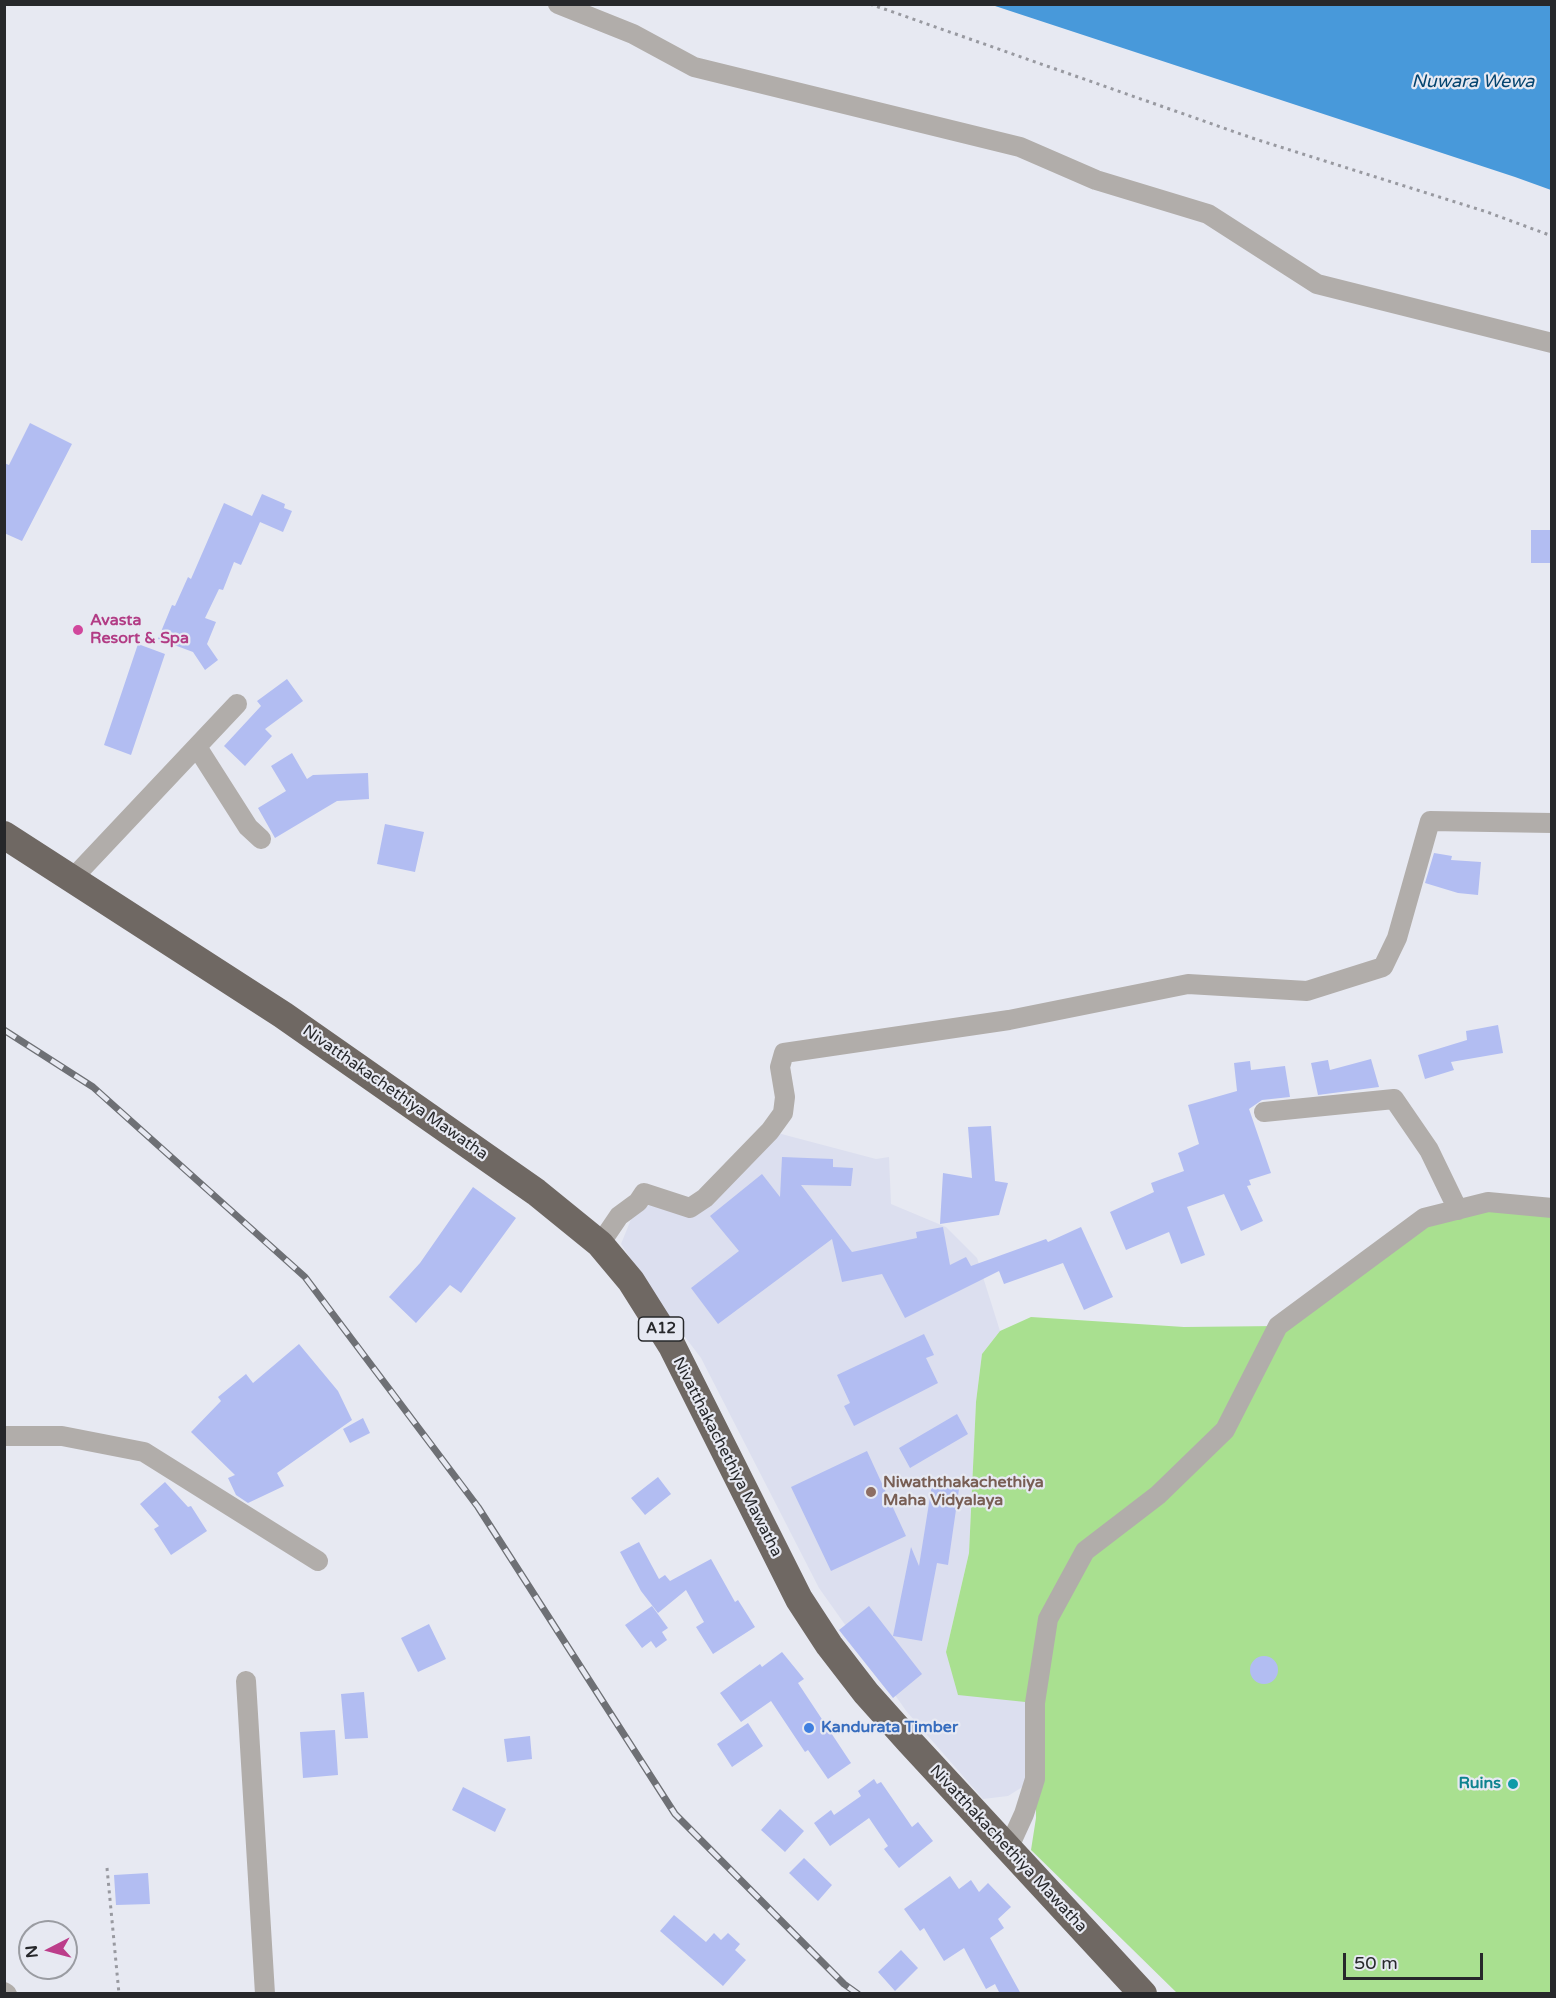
<!DOCTYPE html>
<style>
body{margin:0}
#map{position:relative;width:1556px;height:1998px;overflow:hidden;background:#e7e9f2;font-family:"Varela Round",sans-serif}
canvas{display:block}
.frame{position:absolute;inset:0;border:6px solid #27282b;pointer-events:none}
.north{position:absolute;left:18px;top:1920px;width:60px;height:60px;box-sizing:border-box;background:#e7e9f2;border:2px solid #9a9ca2;border-radius:50%;rotate:264deg;font-size:16px;font-weight:700;line-height:24px;text-align:center;color:#27282b}
.north::after{content:'';display:block;margin:auto;width:21px;height:27px;background:#bc3d8a;clip-path:polygon(50% 0,100% 100%,50% 72%,0 100%)}
.scale{position:absolute;left:1343px;top:1953px;width:140px;height:27px;box-sizing:border-box;border:3px solid #27282b;border-top:0;padding-left:8px;font-size:18px;line-height:21px;white-space:nowrap;color:#27282b;-webkit-text-stroke:4px #e7e9f2;paint-order:stroke}
</style>
<div id="map">
<canvas width="1556" height="1998"></canvas>
<div class="frame"></div>
<div class="north">N</div>
<div class="scale">50 m</div>
</div>
<script>
const context = document.querySelector('canvas').getContext('2d');
context.lineJoin = 'round';
function paint(path, color) { context.fillStyle = color; context.fill(path, 'evenodd'); }
const toPath = rows => new Path2D(rows.map(r => 'M' + r).join(''));
function strokePath(path, color, width, dash) { context.strokeStyle = color; context.lineWidth = width; context.lineCap = dash ? 'butt' : 'round'; context.setLineDash(dash || []); context.stroke(path); }
function label(font, color, halo, rows, align = 'center') {
  context.font = font + ' "Varela Round",sans-serif'; context.lineWidth = 4.5; context.setLineDash([]); context.textBaseline = 'middle'; context.strokeStyle = halo; context.fillStyle = color; for (const [text, x, y, turn = 0] of rows) {
    context.save(); context.translate(x, y); context.rotate((+turn || 0) * Math.PI / 180); context.textAlign = isNaN(turn) ? turn : align; if (halo) context.strokeText(text, 0, 0); context.fillText(text, 0, 0); context.restore();
  }
}
const built = toPath([
 [770,1131,876,1159,889,1157,891,1204,946,1227,977,1258,1000,1331,982,1354,976,1402,969,1553,946,1652,1035,1703,1035,1779,1008,1796,983,1799,907,1712,819,1588,701,1358,666,1312,621,1244,638,1202,690,1208]
]);
const green = toPath([
 [1488,1202,1551,1208,1551,1993,1177,1993,1031,1850,1036,1818,1035,1703,958,1695,946,1652,969,1553,976,1402,982,1354,1000,1331,1031,1317,1184,1327,1278,1326,1424,1218]
]);
const water = toPath([
 [992,5,1551,5,1551,190,1515,177]
]);
const building = toPath([
 [30,423,72,444,22,541,4,533,4,463,9,465],
 [262,494,285,504,284,508,292,511,283,532,260,522,241,565,234,562,223,590,219,589,205,618,216,622,207,644,218,660,205,670,193,652,158,639,172,605,175,606,188,577,191,579,224,503,252,516],
 [1531,530,1551,530,1551,563,1531,563],
 [138,644,165,654,131,755,104,745],
 [287,679,303,701,265,729,272,736,245,766,224,746,261,706,257,701],
 [292,753,307,779,313,775,368,773,369,799,337,801,275,838,258,808,286,791,271,766],
 [385,824,424,832,415,872,377,864],
 [1434,853,1452,856,1451,860,1481,862,1478,895,1458,893,1425,883],
 [1498,1025,1503,1053,1451,1062,1454,1070,1425,1079,1418,1055,1467,1040,1466,1031],
 [1371,1059,1379,1087,1318,1095,1311,1063,1328,1060,1330,1070],
 [1250,1061,1251,1070,1285,1066,1290,1097,1262,1100,1249,1109,1271,1173,1249,1180,1251,1185,1247,1186,1263,1221,1241,1231,1224,1194,1187,1207,1205,1255,1181,1264,1169,1232,1126,1250,1110,1212,1154,1192,1151,1183,1184,1171,1178,1153,1199,1144,1188,1105,1237,1091,1234,1063],
 [991,1126,995,1181,1008,1183,999,1215,940,1224,943,1173,972,1178,968,1127],
 [782,1157,833,1159,833,1167,853,1168,851,1186,801,1185,852,1252,917,1238,916,1232,943,1227,950,1265,966,1257,971,1266,1046,1239,1048,1242,1081,1227,1113,1297,1084,1310,1063,1263,1004,1284,999,1271,905,1318,882,1274,842,1282,832,1239,718,1324,691,1288,739,1251,710,1216,762,1174,780,1197],
 [473,1187,516,1218,461,1293,450,1285,416,1323,389,1297,420,1263],
 [924,1334,934,1355,926,1358,938,1383,854,1426,844,1406,850,1403,837,1375],
 [299,1344,338,1391,352,1420,277,1473,284,1486,248,1503,236,1495,228,1478,235,1475,191,1432,221,1401,218,1397,246,1374,253,1383],
 [957,1414,968,1434,910,1468,899,1448],
 [363,1418,370,1433,350,1443,343,1429],
 [867,1451,906,1536,831,1571,791,1487],
 [658,1477,671,1494,645,1515,631,1498],
 [933,1478,960,1482,948,1565,937,1563,922,1641,893,1636,911,1547,919,1566],
 [165,1482,188,1507,191,1506,207,1531,171,1555,154,1529,159,1526,140,1504],
 [639,1542,659,1579,665,1575,670,1581,711,1559,735,1602,738,1600,755,1627,713,1654,696,1627,704,1622,686,1590,658,1613,641,1591,620,1552],
 [652,1606,668,1628,662,1632,667,1640,656,1648,651,1641,642,1648,625,1625],
 [869,1606,922,1674,893,1698,839,1630],
 [429,1624,446,1659,418,1672,401,1638],
 [782,1652,804,1679,798,1683,851,1763,828,1779,808,1750,805,1752,771,1701,741,1722,720,1693,760,1664,762,1667],
 '1250 1670a14 14 0 1 1 28 0a14 14 0 1 1-28 0Z',
 [364,1692,368,1738,345,1739,341,1694],
 [748,1723,763,1746,732,1767,717,1744],
 [335,1730,338,1775,303,1778,300,1732],
 [530,1736,532,1759,507,1762,504,1739],
 [874,1779,877,1784,881,1782,912,1827,918,1822,933,1841,899,1868,884,1849,888,1846,869,1818,830,1846,814,1823,831,1810,834,1815,861,1796,858,1791],
 [463,1787,506,1809,495,1832,452,1810],
 [780,1809,804,1831,785,1852,761,1830],
 [804,1858,832,1885,818,1901,789,1873],
 [148,1873,150,1904,116,1905,114,1875],
 [950,1876,959,1889,971,1880,979,1892,988,1883,1011,1907,998,1919,1004,1928,990,1938,1021,1994,1000,1994,995,1984,986,1989,964,1948,944,1961,924,1928,920,1931,904,1909],
 [674,1915,706,1942,714,1933,721,1940,728,1933,740,1944,735,1950,746,1960,723,1986,660,1931],
 [901,1950,918,1968,895,1991,878,1972]
]);
const path = toPath([
 [870,4,1255,139,1487,212,1552,236],
 [107,1868,119,1994]
]);
const minor = toPath([
 [558,4,633,34,694,67,1020,147,1096,180,1208,214,1317,284,1552,343],
 [197,747,248,827,261,839],
 [72,879,237,704],
 [1264,1112,1394,1099,1429,1150,1458,1210],
 [600,1244,619,1216,638,1202,644,1193,690,1208,705,1198,770,1131,783,1113,785,1097,780,1067,784,1053,1009,1020,1188,984,1307,991,1383,967,1397,938,1430,821,1552,823],
 [4,1436,62,1436,144,1452,318,1561],
 [246,1681,265,1994],
 [1008,1849,1024,1814,1035,1779,1035,1703,1048,1619,1085,1551,1158,1495,1225,1430,1278,1326,1424,1218,1488,1202,1552,1208],
 [4,1992,7,1994]
]);
const highway = toPath([
 [4,835,283,1015,536,1192,600,1244,631,1281,672,1346,799,1599,829,1645,866,1693,909,1741,1143,1994]
]);
const rail = toPath([
 [4,1030,93,1087,305,1277,478,1507,675,1814,844,1984,858,1994]
]);
const markers = [
 [78,630,6,"#d1479c"],
 [871,1492,6,"#8d6e63"],
 [809,1728,6,"#3f7fe0"],
 [1513,1784,6,"#0f9aa8"]
];
const shields = [
 [661,1329,45]
];
const shieldNames = [
 ["A12",661,1329]
];
const hotelNames = [
 ["Avasta",90,621],
 ["Resort & Spa",90,639]
];
const streetNames = [
 ["Nivatthakachethiya Mawatha",395,1093,35],
 ["Nivatthakachethiya Mawatha",727,1457,63],
 ["Nivatthakachethiya Mawatha",1008,1849,47]
];
const educationNames = [
 ["Niwaththakachethiya",883,1483],
 ["Maha Vidyalaya",883,1501]
];
const shopNames = [
 ["Kandurata Timber",821,1728]
];
const cultureNames = [
 ["Ruins",1501,1784]
];
const waterNames = [
 ["Nuwara Wewa",1473,82]
];
paint(built, '#dcdfef');
paint(green, '#a9e090');
paint(water, '#4899da');
paint(building, '#b2bdf2');
strokePath(path, '#9899a0', 3, [3, 4.5]);
strokePath(minor, '#b1adaa', 20);
strokePath(highway, '#6f6863', 28);
strokePath(rail, '#6e7075', 7);
strokePath(rail, '#e7e9f2', 4.5, [14]);
for (const [x, y, r, color] of markers) { const dot = new Path2D(); dot.arc(x, y, r, 0, 2 * Math.PI); context.fillStyle = color; context.fill(dot); strokePath(dot, '#e7e9f2', 2); }
for (const [x, y, w] of shields) { const box = new Path2D(); box.roundRect(x - w / 2, y - 12, w, 24, 4.5); context.fillStyle = '#e7e9f2'; context.fill(box); strokePath(box, '#27282b', 1.5); }
label('bold 15px', '#27282b', null, shieldNames);
label('bold 16px', '#b23c85', '#e7e9f2', hotelNames, 'left');
label('16px', '#27282b', '#e7e9f2', streetNames);
label('bold 16px', '#785e54', '#e7e9f2', educationNames, 'left');
label('bold 16px', '#366cbe', '#e7e9f2', shopNames, 'left');
label('bold 16px', '#0d838f', '#e7e9f2', cultureNames, 'right');
label('italic 18px', '#04446f', '#e7e9f2', waterNames);
</script>
